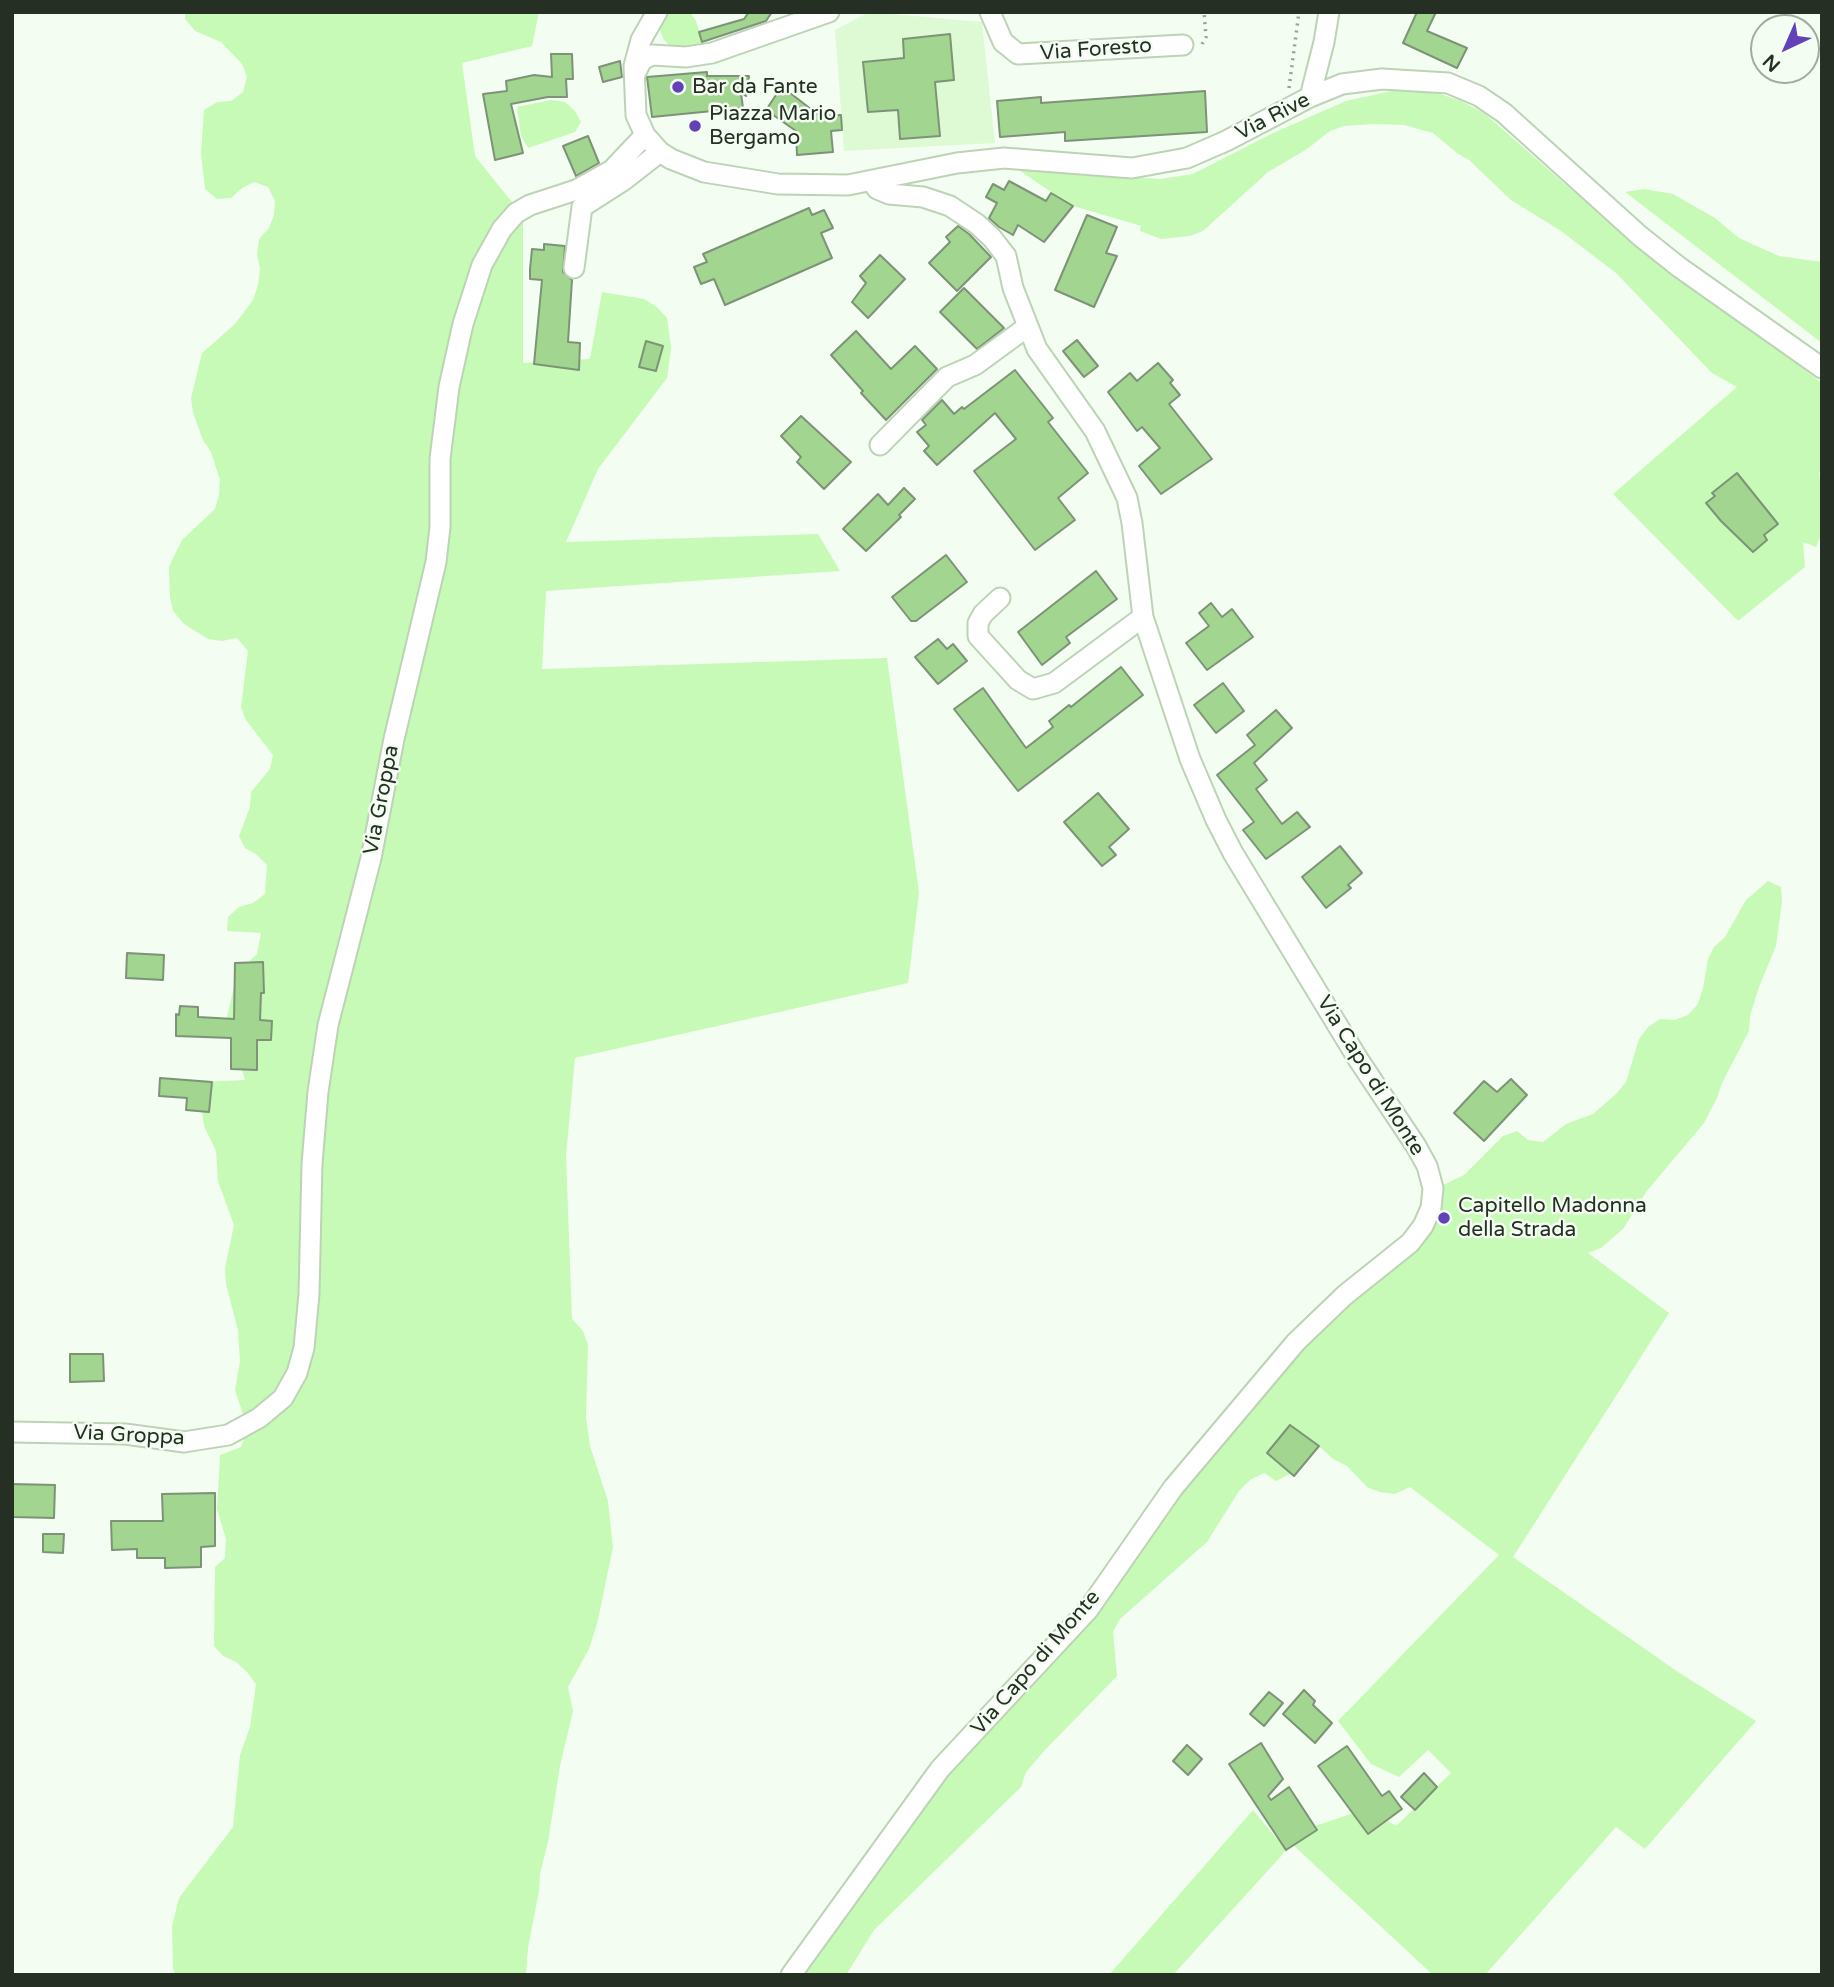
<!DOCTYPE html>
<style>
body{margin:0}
#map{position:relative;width:1834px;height:1987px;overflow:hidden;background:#f4fdf1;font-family:"Varela Round",sans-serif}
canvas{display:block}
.frame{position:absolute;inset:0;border:14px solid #262f24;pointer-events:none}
.north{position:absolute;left:1750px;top:14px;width:70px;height:70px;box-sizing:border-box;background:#f4fdf1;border:2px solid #a2ab9f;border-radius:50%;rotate:224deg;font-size:19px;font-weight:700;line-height:28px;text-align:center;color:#262f24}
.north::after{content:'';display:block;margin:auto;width:24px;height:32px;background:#6341b9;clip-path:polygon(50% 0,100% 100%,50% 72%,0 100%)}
</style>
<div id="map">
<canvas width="1834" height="1987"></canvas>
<div class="frame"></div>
<div class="north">N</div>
</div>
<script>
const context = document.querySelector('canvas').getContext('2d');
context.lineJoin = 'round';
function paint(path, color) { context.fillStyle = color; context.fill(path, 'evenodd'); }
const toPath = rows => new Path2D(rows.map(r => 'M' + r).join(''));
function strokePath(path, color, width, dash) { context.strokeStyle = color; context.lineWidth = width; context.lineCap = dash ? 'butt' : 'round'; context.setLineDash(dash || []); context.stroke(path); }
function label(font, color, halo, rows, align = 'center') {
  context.font = font + ' "Varela Round",sans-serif'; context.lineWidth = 5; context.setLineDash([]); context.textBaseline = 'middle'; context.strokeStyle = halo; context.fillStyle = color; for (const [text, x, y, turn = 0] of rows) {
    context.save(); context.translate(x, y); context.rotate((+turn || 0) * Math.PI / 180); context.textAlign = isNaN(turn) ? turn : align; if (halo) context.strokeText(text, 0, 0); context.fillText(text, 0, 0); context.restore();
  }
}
const built = toPath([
 [869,12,982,22,995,143,844,151,835,30]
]);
const green = toPath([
 [185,12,539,12,532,46,462,63,475,156,523,216,523,363,590,359,602,292,644,299,657,307,667,318,671,348,667,378,598,469,566,542,818,534,840,571,546,591,542,669,887,658,919,893,908,983,575,1058,566,1156,572,1319,583,1331,588,1345,586,1417,590,1446,608,1501,613,1547,598,1620,589,1649,568,1687,573,1711,560,1766,548,1842,540,1874,539,1891,528,1948,526,1975,175,1975,173,1968,172,1926,179,1898,233,1827,240,1755,250,1727,256,1684,247,1672,236,1662,223,1656,214,1646,215,1567,225,1558,226,1539,217,1509,220,1455,241,1447,246,1432,244,1417,235,1390,240,1361,238,1330,226,1284,225,1268,234,1225,218,1181,216,1151,204,1126,202,1112,204,1082,245,1080,226,1022,237,973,257,954,261,933,227,931,228,917,239,907,253,903,265,894,267,865,257,855,245,848,239,836,250,807,251,792,270,769,273,755,246,720,241,707,248,651,237,638,222,641,208,639,184,624,173,611,170,597,169,567,175,554,182,540,215,509,219,495,220,480,211,452,203,440,193,413,191,398,202,353,235,324,253,300,258,285,260,269,257,254,259,239,269,228,274,215,275,201,268,187,254,182,242,188,231,198,217,199,205,189,201,154,204,110,217,102,231,101,243,92,247,77,242,64,221,42,195,31,185,19],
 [662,12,690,12,696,21,705,50,671,47,664,40,657,24],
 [1400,89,1431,91,1461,101,1484,113,1616,229,1822,383,1822,463,1819,474,1822,491,1822,533,1816,547,1803,542,1805,567,1738,621,1613,494,1737,387,1712,373,1616,273,1561,231,1511,200,1469,160,1457,153,1433,133,1404,125,1373,124,1344,126,1330,131,1307,149,1268,172,1203,231,1190,236,1161,239,1140,231,1141,226,1070,205,1019,170,1160,179,1193,174,1271,134,1346,101],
 [551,100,565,102,575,111,581,122,575,132,528,148,521,136,517,107],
 [1644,189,1673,194,1715,218,1739,238,1779,256,1822,262,1822,343,1625,192],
 [1768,881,1781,887,1782,902,1776,946,1759,987,1750,1016,1749,1031,1722,1083,1717,1098,1704,1123,1646,1192,1623,1229,1601,1248,1588,1253,1669,1313,1513,1557,1678,1672,1756,1721,1645,1849,1616,1827,1485,1975,1433,1975,1292,1844,1173,1975,1109,1975,1253,1810,1277,1839,1368,1808,1396,1826,1451,1773,1428,1750,1399,1777,1371,1764,1338,1721,1499,1555,1410,1487,1395,1494,1380,1492,1367,1487,1347,1466,1333,1459,1320,1447,1290,1474,1276,1481,1264,1473,1250,1480,1239,1491,1207,1542,1120,1619,1113,1632,1117,1676,1045,1750,1026,1772,1021,1787,874,1930,846,1975,794,1975,916,1804,1273,1371,1400,1251,1439,1187,1464,1175,1503,1136,1517,1131,1528,1140,1543,1142,1566,1124,1593,1114,1616,1094,1626,1082,1639,1039,1648,1027,1660,1019,1675,1020,1688,1015,1698,1004,1703,988,1708,959,1714,947,1725,937,1746,900]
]);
const building = toPath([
 [749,12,772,12,766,21,702,42,699,32,744,19,749,12],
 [1417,12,1436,12,1427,31,1467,48,1457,68,1403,43,1417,12],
 [950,34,954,80,935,82,940,136,900,139,898,110,868,112,863,62,904,58,903,39,950,34],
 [551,54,572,54,573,79,566,79,567,97,548,97,511,104,523,153,495,160,483,94,507,91,506,81,534,75,552,77,551,54],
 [620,61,622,77,603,82,599,67,620,61],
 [707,72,707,76,749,76,746,96,741,93,743,108,652,117,647,77,707,72],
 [780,89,788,95,790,93,820,116,841,115,842,130,831,131,833,152,797,155,796,131,766,110,780,89],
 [1205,91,1207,132,1065,141,1065,132,1000,137,997,101,1041,97,1041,103,1205,91],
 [588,136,599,163,576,176,563,146,588,136],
 [1009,181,1046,201,1051,193,1073,206,1044,242,1018,225,1013,235,999,227,989,218,997,203,986,197,993,184,1004,190,1009,181],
 [809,208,812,215,824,210,833,228,821,233,832,258,725,305,714,279,701,284,694,267,707,262,703,254,809,208],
 [1087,215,1117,227,1106,253,1117,256,1094,307,1055,290,1087,215],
 [958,226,969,234,991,257,957,291,929,263,950,242,946,237,958,226],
 [544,244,565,246,563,272,572,280,568,342,580,343,579,370,534,364,542,280,530,279,530,269,532,249,544,250,544,244],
 [880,255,905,279,868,318,852,302,866,283,860,276,880,255],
 [964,288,1004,328,977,349,940,312,964,288],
 [856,331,891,369,915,346,937,369,886,420,861,393,863,391,831,355,856,331],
 [1077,340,1098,366,1084,377,1063,351,1077,340],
 [646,341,663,346,656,371,639,367,646,341],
 [1158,363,1173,380,1170,383,1180,395,1169,404,1212,459,1161,494,1139,466,1160,448,1142,427,1137,431,1108,392,1130,373,1137,381,1158,363],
 [1015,370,1053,418,1048,422,1088,473,1058,498,1075,520,1035,550,974,471,1016,439,995,413,937,465,924,451,929,446,917,432,926,425,922,420,942,400,954,414,962,407,964,409,1015,370],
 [801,416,851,462,824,489,797,462,801,457,781,436,801,416],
 [1737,473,1778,524,1764,535,1767,540,1753,552,1721,521,1706,503,1715,496,1712,493,1737,473],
 [904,488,915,499,899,515,901,517,866,551,843,529,878,494,888,505,904,488],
 [946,555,967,582,916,621,911,621,892,597,946,555],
 [1096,571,1117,599,1066,637,1070,643,1042,665,1018,632,1096,571],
 [1211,603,1222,617,1232,609,1253,637,1207,670,1186,643,1209,626,1199,613,1211,603],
 [938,639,947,649,953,644,967,661,938,684,915,657,938,639],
 [1121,667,1143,695,1018,791,954,709,983,688,1026,748,1053,727,1049,721,1069,705,1071,707,1121,667],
 [1223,683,1244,711,1216,733,1194,705,1223,683],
 [1276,710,1292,728,1254,763,1267,780,1256,789,1282,824,1297,812,1310,827,1266,859,1243,830,1254,822,1217,775,1255,745,1247,735,1276,710],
 [1098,793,1129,829,1109,847,1116,855,1102,866,1064,822,1098,793],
 [1340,846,1362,873,1348,885,1351,888,1326,908,1302,877,1340,846],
 [127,953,164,955,163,980,126,978,127,953],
 [263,962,264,993,261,993,260,1020,272,1021,271,1040,257,1040,257,1070,231,1069,231,1038,176,1036,176,1014,179,1015,180,1006,198,1007,198,1017,234,1019,235,963,263,962],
 [160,1078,212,1082,209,1112,186,1110,187,1098,159,1096,160,1078],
 [1511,1079,1527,1095,1484,1141,1454,1113,1484,1081,1497,1092,1511,1079],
 [70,1354,103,1354,104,1381,70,1382,70,1354],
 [1290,1425,1319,1446,1294,1476,1267,1453,1290,1425],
 [12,1484,55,1485,54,1518,12,1517,12,1484],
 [215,1493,215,1546,201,1547,201,1567,165,1568,165,1558,137,1558,137,1549,112,1550,111,1521,163,1521,162,1494,215,1493],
 [43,1534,64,1534,63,1553,43,1552,43,1534],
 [1304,1690,1315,1701,1313,1705,1332,1723,1315,1743,1283,1714,1304,1690],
 [1269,1692,1283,1703,1264,1726,1250,1714,1269,1692],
 [1261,1743,1283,1779,1268,1796,1271,1800,1289,1787,1317,1830,1286,1850,1229,1764,1261,1743],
 [1187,1745,1202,1759,1188,1775,1173,1761,1187,1745],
 [1347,1746,1382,1796,1389,1791,1402,1809,1368,1834,1318,1766,1347,1746],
 [1424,1773,1437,1787,1415,1810,1401,1797,1424,1773]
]);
const path = toPath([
 [1202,44,1206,37,1204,12],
 [1289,88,1299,12]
]);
const street = toPath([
 [990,12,1003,42,1018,54,1183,45],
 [635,74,642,60,652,55,686,57,712,53,829,12],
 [1310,97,1324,42,1329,12],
 [645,135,660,152,671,159,704,172,778,184,848,185,957,163,1004,158,1132,168,1187,158,1226,141,1310,97,1342,84,1382,79,1448,83,1479,96,1504,113,1640,236,1679,267,1822,368],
 [574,268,582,207,624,180,660,152],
 [880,445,947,377,975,365,1027,327],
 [1000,598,983,614,978,623,978,636,1018,680,1033,689,1054,683,1143,617],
 [12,1432,125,1434,184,1442,228,1435,259,1418,283,1398,297,1373,304,1348,309,1294,312,1164,318,1092,328,1025,371,858,394,739,436,562,440,527,440,459,449,387,463,324,482,265,502,229,516,213,530,205,576,190,612,170,645,135,636,115,634,66,641,40,657,12],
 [791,1975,940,1769,1088,1610,1173,1488,1296,1342,1345,1295,1410,1243,1423,1226,1431,1208,1433,1188,1427,1166,1416,1146,1358,1059,1233,853,1216,820,1190,759,1143,617,1132,523,1127,498,1095,431,1037,349,1013,288,1006,256,992,238,977,224,950,206,923,197,889,194,877,189,872,181]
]);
const markers = [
 [678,87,7,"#6341b9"],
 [695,126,7,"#6341b9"],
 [1444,1218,7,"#6341b9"]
];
const streetNames = [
 ["Via Foresto",1096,50,-4],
 ["Via Rive",1273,117,-27],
 ["Via Groppa",382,800,-79],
 ["Via Capo di Monte",1370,1076,58],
 ["Via Groppa",129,1436,3],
 ["Via Capo di Monte",1036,1663,-49]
];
const poiNames = [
 ["Bar da Fante",692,87],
 ["Piazza Mario",709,114],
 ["Bergamo",709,138],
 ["Capitello Madonna",1458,1206],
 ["della Strada",1458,1230]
];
paint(built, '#defad5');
paint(green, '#c7fab6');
paint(building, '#a1d590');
strokePath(building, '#7d9377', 2);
strokePath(street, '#bcd3b5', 23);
strokePath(path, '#98a195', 3.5, [2, 5]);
strokePath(street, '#fff', 19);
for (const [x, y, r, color] of markers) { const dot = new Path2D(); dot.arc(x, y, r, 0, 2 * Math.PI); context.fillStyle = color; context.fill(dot); strokePath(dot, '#f4fdf1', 2.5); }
label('21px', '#262f24', '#f4fdf1', streetNames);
label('21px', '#262f24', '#f4fdf1', poiNames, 'left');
</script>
